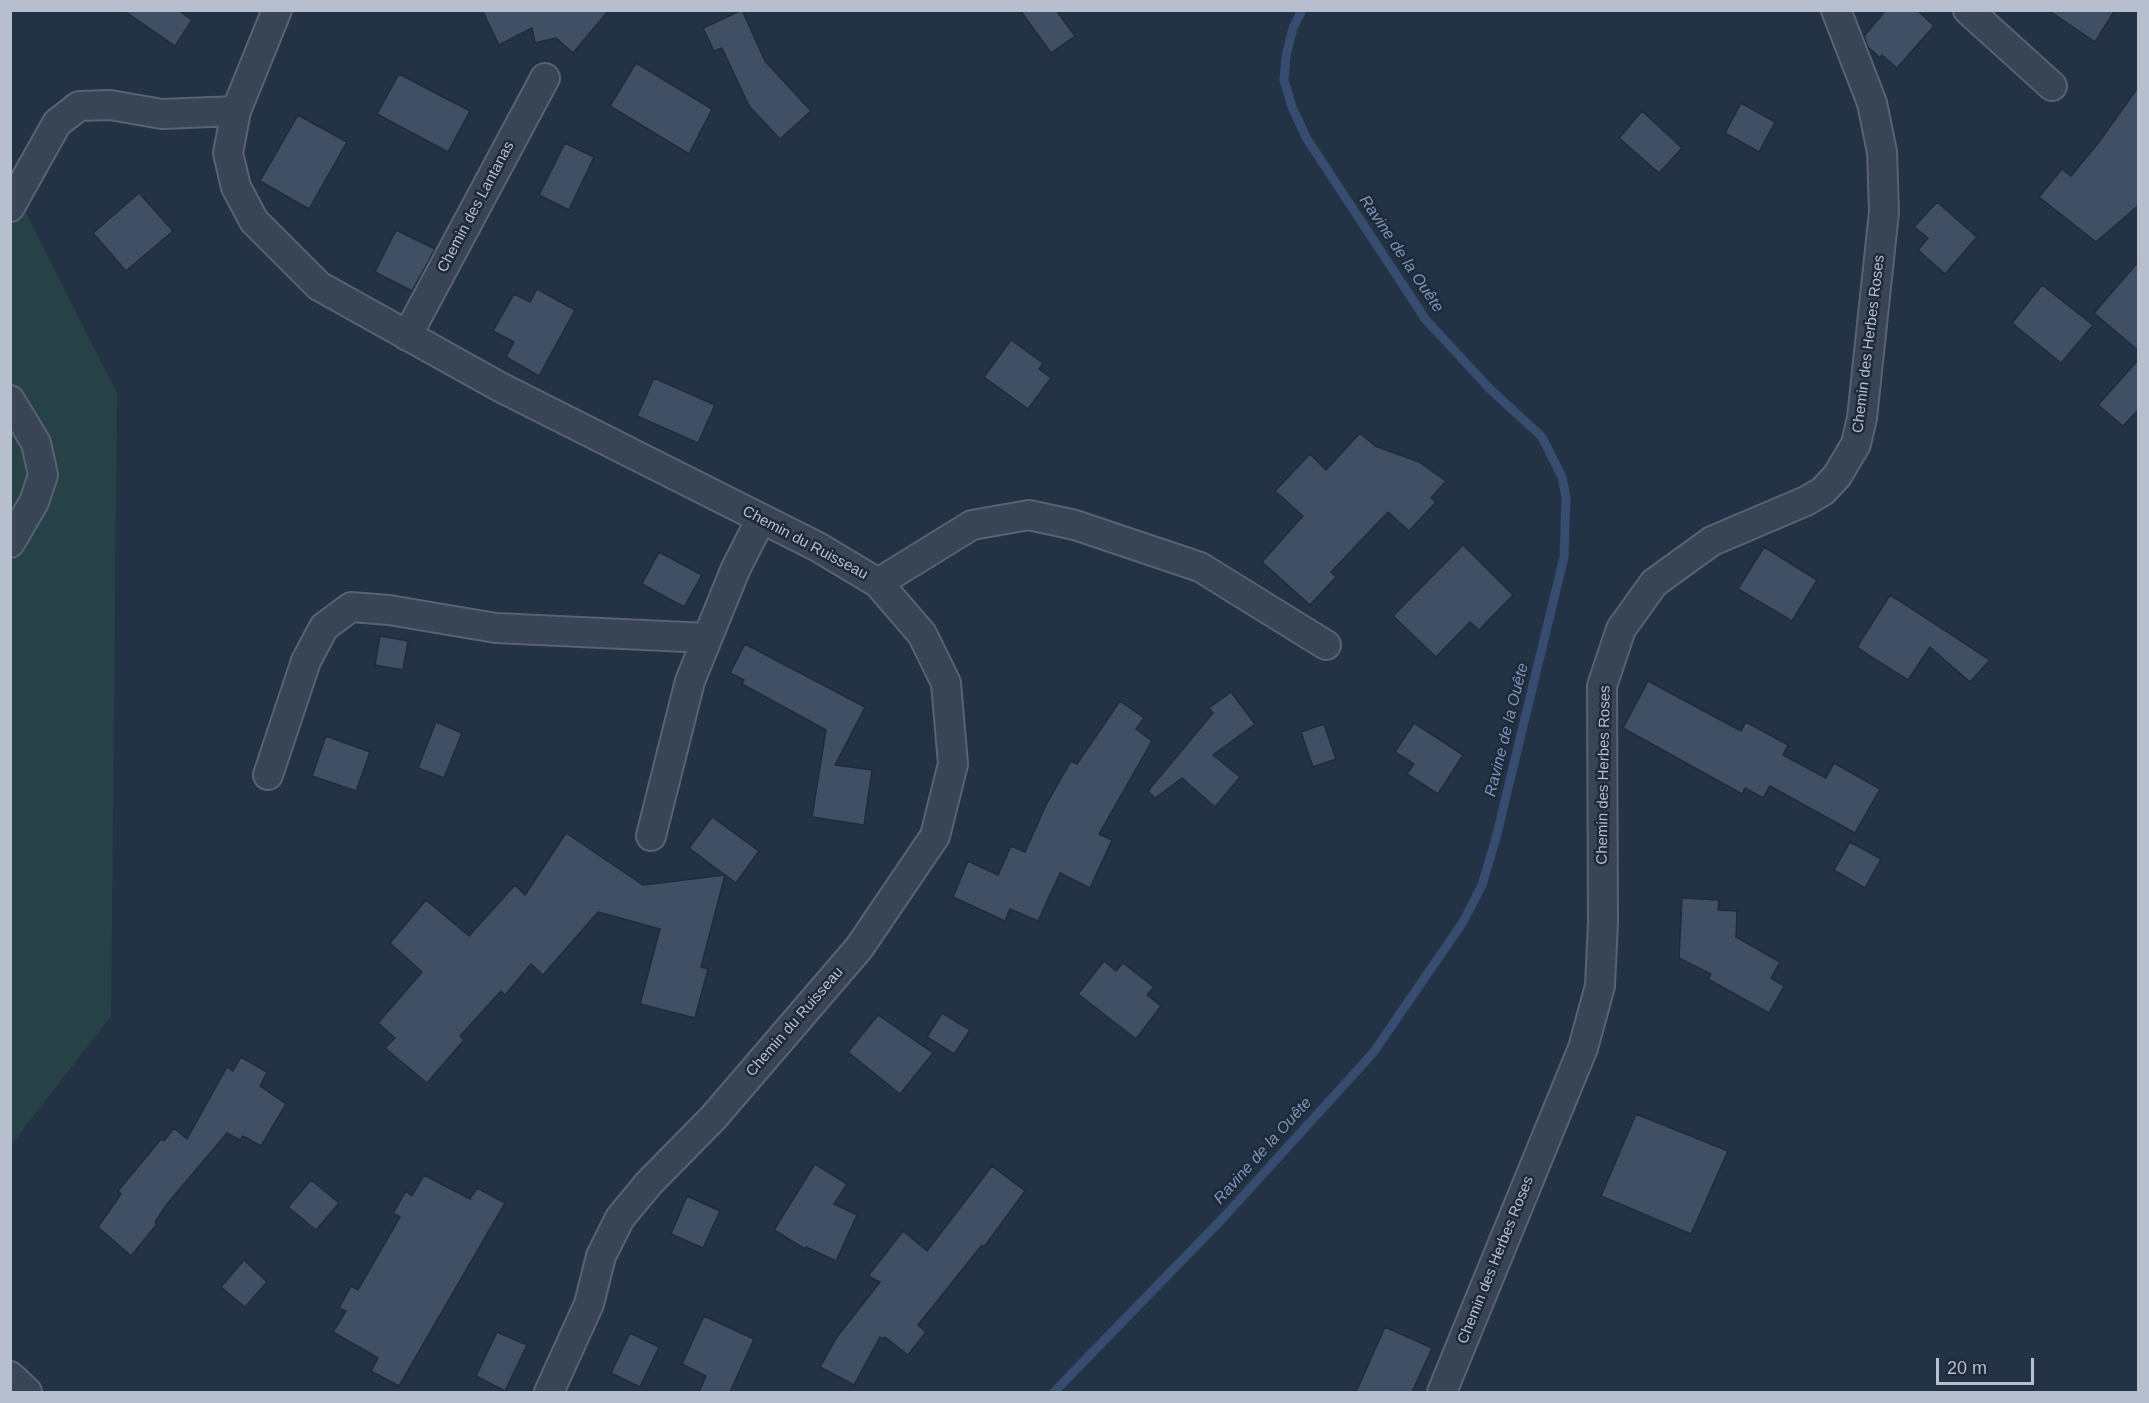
<!DOCTYPE html>
<meta charset="utf-8">
<style>
body{margin:0}
#map{position:relative;width:2149px;height:1403px;overflow:hidden;background:#243245;font-family:Helvetica,sans-serif}
canvas{display:block}
.frame{position:absolute;inset:0;border:12px solid #b7bfce;pointer-events:none}
.scale{position:absolute;left:1936px;top:1358px;width:98px;height:27px;box-sizing:border-box;border:3px solid #b7bfce;border-top:0;padding-left:8px;font-size:18px;line-height:21px;white-space:nowrap;color:#b7bfce;-webkit-text-stroke:4px #1e293a;paint-order:stroke}
</style>
<div id="map">
<canvas width="2149" height="1403"></canvas>
<div class="frame"></div>
<div class="scale">20 m</div>
</div>
<script>
const context = document.querySelector('canvas').getContext('2d');
context.lineJoin = 'round';
function paint(path, color) { context.fillStyle = color; context.fill(path, 'evenodd'); }
const toPath = rows => new Path2D(rows.map(r => 'M' + r).join(''));
function strokePath(path, color, width, dash) { context.strokeStyle = color; context.lineWidth = width; context.lineCap = dash ? 'butt' : 'round'; context.setLineDash(dash || []); context.stroke(path); }
function label(font, color, halo, rows, align = 'center') {
  context.font = font + ' Helvetica,sans-serif'; context.lineWidth = 5; context.setLineDash([]); context.textBaseline = 'middle'; context.strokeStyle = halo; context.fillStyle = color; for (const [text, x, y, turn = 0] of rows) {
    context.save(); context.translate(x, y); context.rotate((+turn || 0) * Math.PI / 180); context.textAlign = isNaN(turn) ? turn : align; if (halo) context.strokeText(text, 0, 0); context.fillText(text, 0, 0); context.restore();
  }
}
const green = toPath([
 [10,182,117,393,111,1016,11,1145]
]);
const stream = toPath([
 [1054,1392,1223,1218,1373,1053,1463,922,1482,885,1496,838,1564,557,1566,498,1562,477,1542,437,1490,389,1426,320,1307,139,1292,107,1284,80,1286,56,1293,28,1302,10]
]);
const building = toPath([
 [123,10,178,10,192,20,175,46,123,10],
 [482,10,609,10,573,53,556,38,535,43,532,28,499,45,482,10],
 [742,10,765,61,811,111,780,139,749,106,722,48,714,51,703,28,742,10],
 [1020,10,1056,10,1075,36,1051,53,1020,10],
 [1886,10,1917,10,1934,26,1897,68,1882,55,1880,58,1868,47,1864,36,1886,10],
 [2048,10,2115,10,2095,42,2048,10],
 [636,63,712,109,689,154,610,106,636,63],
 [399,74,470,111,448,152,377,114,399,74],
 [2139,86,2139,205,2096,242,2039,197,2062,169,2071,176,2099,142,2139,86],
 [1741,103,1775,122,1759,152,1725,133,1741,103],
 [1642,111,1682,148,1659,173,1619,138,1642,111],
 [298,115,347,142,309,209,260,181,298,115],
 [565,143,594,157,569,210,539,195,565,143],
 [139,193,173,231,126,271,93,233,139,193],
 [1937,202,1977,237,1945,274,1918,250,1928,238,1914,227,1937,202],
 [396,230,435,249,412,291,375,272,396,230],
 [2139,261,2139,351,2094,313,2139,261],
 [2042,285,2093,325,2061,363,2012,323,2042,285],
 [537,289,575,310,539,376,506,357,514,342,493,331,514,294,530,302,537,289],
 [1011,340,1043,363,1039,369,1051,378,1028,409,984,377,1011,340],
 [2139,359,2139,409,2123,426,2098,405,2139,359],
 [654,378,715,405,698,443,637,416,654,378],
 [1360,433,1375,446,1419,462,1446,481,1431,498,1436,502,1409,531,1388,512,1331,572,1336,577,1310,605,1262,562,1303,516,1275,491,1310,454,1326,470,1360,433],
 [1463,545,1513,595,1479,630,1470,622,1436,657,1393,616,1463,545],
 [1764,547,1817,580,1792,621,1738,589,1764,547],
 [659,552,702,575,684,607,642,584,659,552],
 [1890,595,1906,605,1990,660,1970,682,1930,647,1908,680,1873,658,1857,647,1890,595],
 [380,636,408,641,403,670,375,665,380,636],
 [745,644,865,707,835,765,872,770,864,825,812,817,826,730,742,684,744,680,730,673,745,644],
 [1648,681,1741,731,1746,722,1788,745,1783,755,1826,778,1834,763,1880,789,1855,833,1770,786,1763,798,1745,788,1742,794,1623,728,1648,681],
 [1231,692,1255,724,1213,755,1240,777,1215,807,1182,778,1155,798,1148,791,1213,713,1209,708,1231,692],
 [1120,701,1144,718,1136,729,1152,741,1099,834,1112,840,1090,888,1060,873,1038,921,1010,909,1005,921,953,897,968,861,998,875,1011,846,1025,852,1046,805,1071,761,1077,764,1120,701],
 [436,722,462,733,444,778,418,768,436,722],
 [1414,723,1463,755,1438,794,1407,774,1414,764,1395,752,1414,723],
 [1324,724,1336,759,1313,767,1301,732,1324,724],
 [326,736,370,752,356,791,312,776,326,736],
 [712,817,759,851,736,883,725,875,701,967,708,969,695,1018,640,1004,660,929,598,912,543,975,531,964,505,995,501,991,460,1036,464,1040,427,1083,385,1048,395,1038,378,1023,422,972,390,943,426,900,469,936,515,885,525,895,566,833,643,885,725,875,689,848,712,817],
 [1850,842,1881,859,1865,888,1834,870,1850,842],
 [1682,898,1719,900,1718,910,1737,911,1736,937,1780,962,1771,978,1784,986,1769,1013,1708,979,1711,974,1679,958,1682,898],
 [1104,961,1116,971,1123,963,1154,987,1147,995,1161,1006,1136,1039,1078,994,1104,961],
 [942,1013,970,1030,954,1054,927,1037,942,1013],
 [878,1015,933,1053,900,1094,848,1052,878,1015],
 [241,1057,267,1072,260,1086,286,1104,261,1146,243,1136,240,1140,227,1133,167,1204,155,1222,157,1224,131,1256,98,1227,121,1194,118,1191,161,1139,164,1141,174,1128,187,1139,227,1067,233,1071,241,1057],
 [1636,1114,1728,1151,1691,1234,1601,1196,1636,1114],
 [815,1164,847,1184,834,1204,857,1215,836,1261,806,1247,805,1249,774,1230,815,1164],
 [992,1166,1025,1191,984,1247,982,1245,918,1325,926,1332,908,1355,885,1337,883,1339,880,1337,854,1385,820,1367,837,1337,880,1282,868,1276,903,1231,927,1251,992,1166],
 [424,1175,470,1199,477,1188,505,1203,399,1386,371,1371,378,1358,333,1332,346,1311,339,1308,351,1286,358,1290,400,1217,393,1213,406,1191,412,1196,424,1175],
 [311,1180,339,1203,316,1230,288,1207,311,1180],
 [687,1196,720,1211,703,1248,671,1234,687,1196],
 [244,1260,267,1282,245,1307,221,1287,244,1260],
 [704,1316,754,1339,730,1392,699,1392,706,1376,682,1364,704,1316],
 [1385,1327,1432,1348,1412,1392,1356,1392,1385,1327],
 [497,1332,527,1345,505,1391,476,1376,497,1332],
 [630,1333,659,1347,640,1387,611,1373,630,1333]
]);
const street = toPath([
 [277,10,236,111,228,153,236,187,254,221,319,286,500,387,818,547,878,583,922,634,946,683,953,764,935,836,859,948,713,1118,649,1183,620,1218,601,1256,589,1304,549,1392],
 [1968,10,2052,86],
 [10,207,57,123,79,106,110,105,162,114,236,111],
 [407,336,545,78],
 [10,400,36,443,43,475,34,502,10,543],
 [878,583,972,525,1029,515,1075,525,1200,567,1326,645],
 [268,775,306,661,324,627,351,607,389,610,496,628,707,638],
 [651,836,690,681,736,568,761,519],
 [10,1376,27,1392],
 [1442,1392,1583,1048,1600,986,1603,922,1602,686,1621,629,1654,583,1712,541,1806,501,1823,491,1837,476,1856,444,1862,418,1884,212,1882,152,1872,103,1836,10]
]);
const streetNames = [
 ["Chemin des Lantanas",476,207,-62],
 ["Chemin des Herbes Roses",1869,344,-83],
 ["Chemin du Ruisseau",805,543,28],
 ["Chemin des Herbes Roses",1604,775,-89],
 ["Chemin du Ruisseau",795,1022,-49],
 ["Chemin des Herbes Roses",1496,1260,-68]
];
const waterNames = [
 ["Ravine de la Ouête",1401,254,56],
 ["Ravine de la Ouête",1507,730,-76],
 ["Ravine de la Ouête",1263,1151,-48]
];
paint(green, '#274246');
strokePath(stream, '#374c6e', 9);
paint(building, '#414f65');
strokePath(building, '#202b3c', 1.5);
strokePath(street, '#586272', 32);
strokePath(street, '#394454', 28);
label('15px', '#b7bfce', '#1e293a', streetNames);
label('italic 16px', '#7c94b8', '#1e293a', waterNames);
</script>
